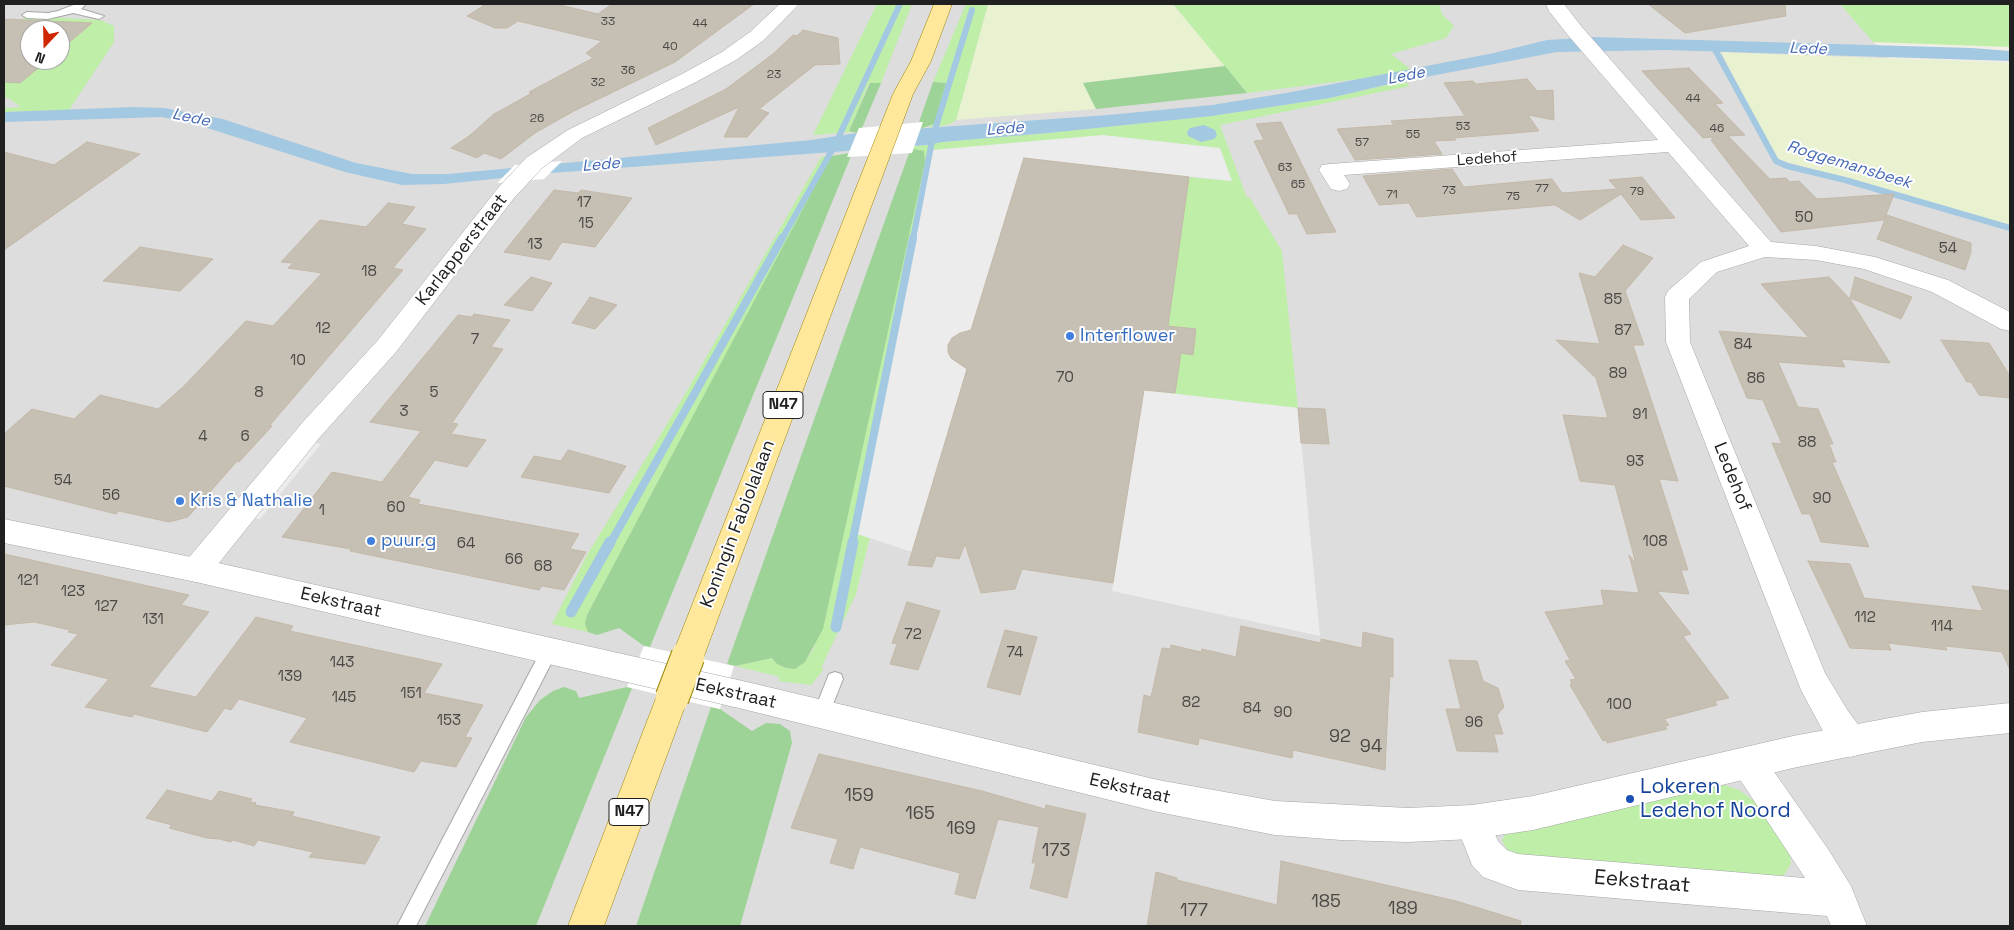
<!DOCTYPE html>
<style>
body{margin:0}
#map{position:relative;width:2014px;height:930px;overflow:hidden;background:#f1efe5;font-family:"Space Grotesk",sans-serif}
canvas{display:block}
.frame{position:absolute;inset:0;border:5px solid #202020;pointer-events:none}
.north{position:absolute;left:20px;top:20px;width:50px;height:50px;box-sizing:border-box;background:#fff;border:1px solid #a6a6a6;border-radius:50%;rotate:201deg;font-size:14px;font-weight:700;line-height:20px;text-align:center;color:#202020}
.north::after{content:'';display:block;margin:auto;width:18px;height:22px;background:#cf2700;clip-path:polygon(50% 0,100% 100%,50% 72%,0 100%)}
</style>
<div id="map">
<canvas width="2014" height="930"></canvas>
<div class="frame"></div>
<div class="north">N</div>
</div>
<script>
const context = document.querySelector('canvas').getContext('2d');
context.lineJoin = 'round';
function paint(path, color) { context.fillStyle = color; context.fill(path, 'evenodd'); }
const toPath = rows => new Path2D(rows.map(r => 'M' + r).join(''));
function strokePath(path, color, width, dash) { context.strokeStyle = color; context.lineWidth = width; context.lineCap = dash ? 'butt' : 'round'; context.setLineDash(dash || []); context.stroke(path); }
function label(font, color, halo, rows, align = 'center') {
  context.font = font + ' "Space Grotesk",sans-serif'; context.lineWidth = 4; context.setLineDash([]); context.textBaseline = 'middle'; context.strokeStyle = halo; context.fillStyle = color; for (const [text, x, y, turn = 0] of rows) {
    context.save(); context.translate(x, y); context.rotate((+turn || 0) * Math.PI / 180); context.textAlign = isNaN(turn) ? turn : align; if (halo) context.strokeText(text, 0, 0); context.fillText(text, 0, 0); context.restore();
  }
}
const residential = toPath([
 [4,4,1840,4,1889,59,1722,53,1775,158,2010,228,2010,926,4,926],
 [30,30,60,30,60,60,30,60]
]);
const farmland = toPath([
 [988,4,1173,4,1225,66,1083,83,1096,109,956,120],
 [1721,52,2010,63,2010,228,1775,158]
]);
const grass = toPath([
 [877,4,912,4,881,83,869,83,849,131,853,132,813,135],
 [966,4,988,4,956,120,948,125,926,128,931,126,946,83,933,82],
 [1173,4,1439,4,1442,14,1454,26,1446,38,1391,54,1414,72,1247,93],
 [1840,4,2010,4,2010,47,1873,42],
 [26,16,100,20,114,26,114,42,69,110,4,112,4,108,21,107,8,98,4,98,4,82,20,83,33,72,41,60,60,60,60,44,73,33,80,34,92,23,17,23],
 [1404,81,1410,86,1220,125,1247,198,1250,198,1282,251,1298,408,1163,393,1164,355,1189,177,1231,181,1220,148,932,150,858,533,870,537,856,594,821,668,824,669,811,685,778,681,780,677,735,666,772,658,777,664,786,668,795,669,805,662,814,648,913,149,846,152,927,145,942,142,1048,133,1212,116,1330,98],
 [832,156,587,615,585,624,588,632,552,624,587,555,684,396,821,157],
 [1725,785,1739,790,1754,801,1790,855,1791,864,1784,875,1772,879,1525,856,1507,850,1502,840,1508,830]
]);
const forest = toPath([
 [1225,66,1247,93,1096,109,1083,83],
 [933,82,946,83,934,124,920,129,922,122,919,122],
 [870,83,881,83,862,128,859,128,857,133,849,131],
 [913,149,924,151,925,162,823,629,805,662,795,669,786,668,777,664,772,658,735,666,727,664,909,153,912,153],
 [849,153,848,156,851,156,650,647,644,646,619,628,597,635,588,632,585,624,587,615,830,158,832,156],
 [564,687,576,691,579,698,627,687,632,688,536,926,425,926,526,717,540,700,553,691],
 [711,707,720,709,752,731,766,723,780,724,790,731,792,743,740,926,636,926]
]);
const parking = toPath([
 [1103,135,1220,148,1232,181,1023,159,971,330,960,333,952,338,948,345,948,352,951,358,968,366,912,552,857,534,931,150],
 [1144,390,1298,408,1320,636,1112,591],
 [315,443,321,444,260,519,253,518]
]);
const water = toPath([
 [1594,37,1972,48,2010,51,2010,61,1666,50,1557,52,1394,83,1330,98,1212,116,1048,133,942,142,927,145,551,173,444,184,402,185,345,172,198,125,162,117,4,122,4,112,134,107,164,108,223,119,356,163,412,174,448,174,811,140,857,133,1108,115,1212,105,1286,93,1494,53,1547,40],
 [1204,125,1215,130,1217,136,1214,139,1201,142,1188,136,1187,132,1190,128]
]);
const pier = toPath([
 [923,122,912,153,847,157,859,128],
 [562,161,544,179,497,183,515,165],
 [644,646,734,666,720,709,627,687]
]);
const streamFar2 = toPath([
 [1712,44,1776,161,1787,166,1845,180,2010,228],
 [782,239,835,145,900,4],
 [913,239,933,136,972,10]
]);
const streamFar1 = toPath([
 [610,544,782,238],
 [852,544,913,238]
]);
const stream = toPath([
 [571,612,610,542],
 [836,627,853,542]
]);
const building = toPath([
 [483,4,556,4,598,14,612,4,754,4,675,62,574,111,535,133,501,159,484,153,477,158,451,148,469,136,494,114,532,93,529,92,593,58,586,53,602,41,518,21,507,28,495,28,467,16,483,6,483,4],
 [1648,4,1785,4,1786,16,1685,33,1648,4],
 [4,19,92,23,60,50,60,30,30,30,30,60,48,60,20,83,4,82,4,19],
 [803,30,838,38,840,64,815,65,759,109,769,113,747,137,724,137,739,107,656,145,648,128,726,89,773,54,793,35,797,36,803,30],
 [1689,68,1723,103,1715,104,1745,135,1728,136,1770,179,1786,178,1790,182,1799,181,1817,199,1894,194,1884,220,1781,232,1711,140,1714,137,1703,138,1642,71,1689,68],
 [1527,79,1537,91,1553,90,1554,120,1528,115,1539,131,1454,138,1456,140,1434,141,1442,154,1355,160,1337,129,1394,125,1391,121,1465,116,1444,83,1473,81,1476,84,1527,79],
 [1281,122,1324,209,1336,232,1307,234,1297,214,1289,214,1254,141,1264,140,1256,124,1281,122],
 [87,142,140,154,4,250,4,152,54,165,87,142],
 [1024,158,1189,177,1168,326,1196,329,1193,355,1181,353,1175,393,1144,390,1113,583,1022,569,1015,589,981,593,965,544,959,559,936,556,932,567,908,565,967,369,951,358,948,352,948,345,952,338,960,333,971,330,1024,158],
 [1452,169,1464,187,1552,179,1562,193,1617,189,1609,180,1642,177,1675,218,1641,220,1621,194,1580,220,1555,205,1417,217,1409,203,1379,205,1363,176,1452,169],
 [554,190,578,193,581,190,632,198,595,247,562,242,550,260,504,252,554,190],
 [388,203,415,207,402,224,426,229,393,268,403,270,270,425,272,426,239,462,237,461,188,517,169,522,119,511,116,514,4,486,4,434,32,409,74,419,100,395,158,409,183,387,246,321,273,326,322,273,288,268,293,263,281,262,320,220,366,227,388,203],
 [1887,215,1971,243,1971,252,1965,270,1877,239,1887,215],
 [1623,245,1653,258,1625,291,1644,345,1633,345,1678,481,1659,479,1688,570,1681,570,1689,594,1657,591,1691,634,1683,636,1729,698,1715,701,1717,705,1664,719,1669,725,1665,726,1667,729,1607,743,1606,740,1603,741,1570,685,1572,684,1570,680,1576,679,1565,661,1570,660,1545,612,1604,605,1601,590,1639,593,1629,555,1636,564,1615,485,1580,481,1563,415,1608,418,1596,378,1556,340,1600,344,1579,273,1595,277,1623,245],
 [140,247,213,259,180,291,103,281,140,247],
 [531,277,552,283,532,311,504,305,531,277],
 [1829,277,1850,299,1890,363,1841,359,1845,367,1778,362,1798,407,1818,409,1833,444,1829,444,1836,462,1832,462,1869,547,1821,542,1810,514,1802,514,1772,443,1782,444,1763,400,1747,398,1719,331,1809,338,1761,284,1829,277],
 [1855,277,1912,297,1901,319,1850,298,1855,277],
 [590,297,617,305,595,329,572,323,590,297],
 [474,314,510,320,491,347,503,349,452,423,458,424,451,434,486,440,467,467,435,460,408,497,420,500,418,504,579,534,570,549,586,552,564,590,542,586,539,590,350,551,351,549,282,537,332,472,382,482,421,431,370,422,458,315,472,317,474,314],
 [1941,340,1989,343,2010,376,2010,398,1979,395,1971,382,1967,382,1941,340],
 [1298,408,1325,409,1329,444,1301,443,1298,408],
 [568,450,626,466,609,493,521,477,534,456,561,461,568,450],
 [4,554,189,595,181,605,209,612,149,687,196,697,256,617,293,626,290,631,442,664,424,693,483,705,465,737,472,738,456,767,421,761,414,772,290,742,307,718,239,699,231,710,225,708,207,732,134,714,132,717,85,707,109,679,51,665,78,634,68,632,70,630,34,622,4,625,4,554],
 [1808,561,1850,564,1864,598,1983,611,1972,586,2010,591,2010,670,2002,652,1945,646,1947,650,1888,643,1891,650,1850,648,1808,561],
 [907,602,940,611,918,670,890,664,897,644,892,643,907,602],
 [1241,626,1321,643,1321,639,1362,648,1363,632,1393,639,1393,677,1390,676,1388,706,1385,770,1293,750,1292,758,1199,738,1198,745,1138,732,1144,695,1151,697,1162,648,1170,649,1171,645,1201,652,1202,649,1236,657,1241,626],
 [1005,630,1037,637,1020,695,987,687,1005,630],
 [1449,660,1477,661,1483,681,1498,688,1504,707,1497,715,1503,734,1494,734,1498,752,1457,751,1446,709,1461,709,1449,660],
 [819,754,982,791,1045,809,1046,805,1086,814,1067,898,1030,888,1036,863,1032,863,1039,827,998,819,975,899,955,894,960,873,860,847,853,869,830,863,838,839,791,828,819,754],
 [167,790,212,801,219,791,252,799,250,802,256,803,255,805,294,812,292,816,380,837,365,864,309,857,313,852,258,840,254,846,233,840,231,842,219,839,207,838,169,828,172,825,146,818,167,790],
 [1281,861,1456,901,1521,921,1520,926,1147,926,1156,872,1177,878,1177,880,1277,905,1281,861]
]);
const service = toPath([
 [76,4,86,4,81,9,104,16,99,19,73,13,48,19,27,18,22,15,27,12,48,13,58,11,76,4],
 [550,643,556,645,558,650,416,926,397,926,544,645,550,643],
 [835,672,841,674,843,679,827,719,821,721,815,719,813,714,829,674,835,672]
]);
const minor = toPath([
 [780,4,799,4,764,40,736,60,696,82,582,138,542,168,514,198,396,352,320,437,206,579,196,582,186,579,181,570,186,561,302,423,378,340,498,188,526,158,568,130,682,74,722,52,750,32,780,4],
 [1546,4,1564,4,1581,26,1771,242,1816,246,1875,257,1948,280,2010,312,2010,331,2001,329,1932,292,1864,269,1816,260,1765,257,1717,272,1689,299,1690,342,1825,673,1848,711,1863,731,1868,742,1863,753,1851,757,1839,753,1824,733,1801,690,1666,342,1665,297,1668,291,1701,262,1749,246,1668,152,1344,175,1350,184,1347,189,1339,191,1331,189,1319,170,1322,165,1330,164,1658,140,1567,34,1549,11,1546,4],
 [1749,748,1761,753,1828,849,1851,886,1867,926,1831,926,1827,916,1518,890,1483,877,1472,865,1455,822,1460,810,1472,805,1484,810,1498,841,1507,850,1518,854,1805,878,1737,775,1732,764,1737,753,1749,748]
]);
const tertiary = toPath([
 [4,519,196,558,747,682,1158,780,1275,801,1408,808,1472,805,1533,796,1793,736,1922,712,2010,703,2010,733,1922,742,1793,768,1533,830,1472,839,1408,842,1341,840,1275,835,1158,812,747,710,196,582,4,543,4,519]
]);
const primary = toPath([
 [934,4,952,4,931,61,913,94,704,656,699,666,688,670,677,666,672,656,893,94,911,61,934,4],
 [672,683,683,688,688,698,604,926,568,926,656,698,661,688,672,683]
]);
const primaryBridge = toPath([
 [672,698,688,656]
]);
const markers = [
 [1070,336,5,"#3f7fe0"],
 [180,501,5,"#3f7fe0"],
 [371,541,5,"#3f7fe0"],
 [1630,799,5,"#1a4fb4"]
];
const farNumbernames = [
 ["33",608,22],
 ["44",700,24],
 ["40",670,47],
 ["36",628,71],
 ["23",774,75],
 ["32",598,83],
 ["44",1693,99],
 ["26",537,119],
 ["53",1463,127],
 ["46",1717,129],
 ["55",1413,135],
 ["57",1362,143],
 ["63",1285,168],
 ["65",1298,185],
 ["77",1542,189],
 ["73",1449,191],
 ["79",1637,192],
 ["71",1392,195],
 ["75",1513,197]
];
const farStreetnames = [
 ["Ledehof",1487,159,-4]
];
const numberNames = [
 ["17",584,203],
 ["50",1804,218],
 ["15",586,224],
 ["13",535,245],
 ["54",1948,249],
 ["18",369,272],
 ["85",1613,300],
 ["12",323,329],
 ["87",1623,331],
 ["7",475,340],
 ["84",1743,345],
 ["10",298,361],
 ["89",1618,374],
 ["70",1065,378],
 ["86",1756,379],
 ["8",259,393],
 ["5",434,393],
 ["3",404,412],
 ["91",1640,415],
 ["4",203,437],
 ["6",245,437],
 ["88",1807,443],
 ["93",1635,462],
 ["54",63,481],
 ["56",111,496],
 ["90",1822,499],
 ["60",396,508],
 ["1",322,511],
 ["108",1655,542],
 ["64",466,544],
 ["66",514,560],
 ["68",543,567],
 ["121",28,581],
 ["123",73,592],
 ["127",106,607],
 ["112",1865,618],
 ["131",153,620],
 ["114",1942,627],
 ["72",913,635],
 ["74",1015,653],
 ["143",342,663],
 ["139",290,677],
 ["151",411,694],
 ["145",344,698],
 ["82",1191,703],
 ["100",1619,705],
 ["84",1252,709],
 ["90",1283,713],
 ["153",449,721],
 ["96",1474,723]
];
const farWaternames = [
 ["Lede",1808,49,2],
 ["Lede",1406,76,-11],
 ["Lede",191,118,12],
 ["Lede",1005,129,-5],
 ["Lede",601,165,-5],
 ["Roggemansbeek",1849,165,17]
];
const shields = [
 [783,405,40],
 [629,812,40]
];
const shieldNames = [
 ["N47",783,405],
 ["N47",629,812]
];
const streetNames = [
 ["Karlapperstraat",462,250,-52],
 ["Ledehof",1732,477,68],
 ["Koningin Fabiolalaan",738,524,-69],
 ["Eekstraat",341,603,13],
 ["Eekstraat",736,694,13],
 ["Eekstraat",1130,789,13]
];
const shopNames = [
 ["Interflower",1080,336],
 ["Kris & Nathalie",190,501],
 ["puur.g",381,541]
];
const nearNumbernames = [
 ["92",1340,737],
 ["94",1371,747],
 ["159",859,796],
 ["165",920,814],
 ["169",961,829],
 ["173",1056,851],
 ["185",1326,902],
 ["189",1403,909],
 ["177",1194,911]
];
const nearTransitnames = [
 ["Lokeren",1640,787],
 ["Ledehof Noord",1640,811]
];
const nearStreetnames = [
 ["Eekstraat",1642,882,5]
];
paint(residential, '#dedddd');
paint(farmland, '#e8f1d0');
paint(grass, '#beeea8');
paint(forest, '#9ed397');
paint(parking, '#ececec');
paint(water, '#a3c8e1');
paint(pier, '#fff');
strokePath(streamFar2, '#a3c8e1', 6);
strokePath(streamFar1, '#a3c8e1', 8);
strokePath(stream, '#a3c8e1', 11);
paint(building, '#c6bfb4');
strokePath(building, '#c4b9a7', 1);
strokePath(service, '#a7a7a7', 2);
strokePath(minor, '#a7a7a7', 1);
strokePath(tertiary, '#a7a7a7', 1);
strokePath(primary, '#9b8500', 1);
paint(service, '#fff');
paint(minor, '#fff');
paint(tertiary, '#fff');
paint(primary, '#ffe79c');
strokePath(primaryBridge, '#9b8500', 35, []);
strokePath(primaryBridge, '#ffe79c', 33);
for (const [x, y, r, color] of markers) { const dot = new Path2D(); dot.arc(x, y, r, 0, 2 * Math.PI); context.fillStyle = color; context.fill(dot); strokePath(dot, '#fff', 2); }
label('12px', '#4a4845', null, farNumbernames);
label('15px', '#202020', '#fff', farStreetnames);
label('15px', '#4a4845', null, numberNames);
label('italic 16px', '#4568b6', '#fff', farWaternames);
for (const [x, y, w] of shields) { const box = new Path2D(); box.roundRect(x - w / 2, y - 13.5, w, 27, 4); context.fillStyle = '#fff'; context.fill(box); strokePath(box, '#202020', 1); }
label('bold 16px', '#202020', null, shieldNames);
label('18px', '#202020', '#fff', streetNames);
label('18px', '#366cbe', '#fff', shopNames, 'left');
label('18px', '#4a4845', null, nearNumbernames);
label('21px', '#164399', '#fff', nearTransitnames, 'left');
label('21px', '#202020', '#fff', nearStreetnames);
</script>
